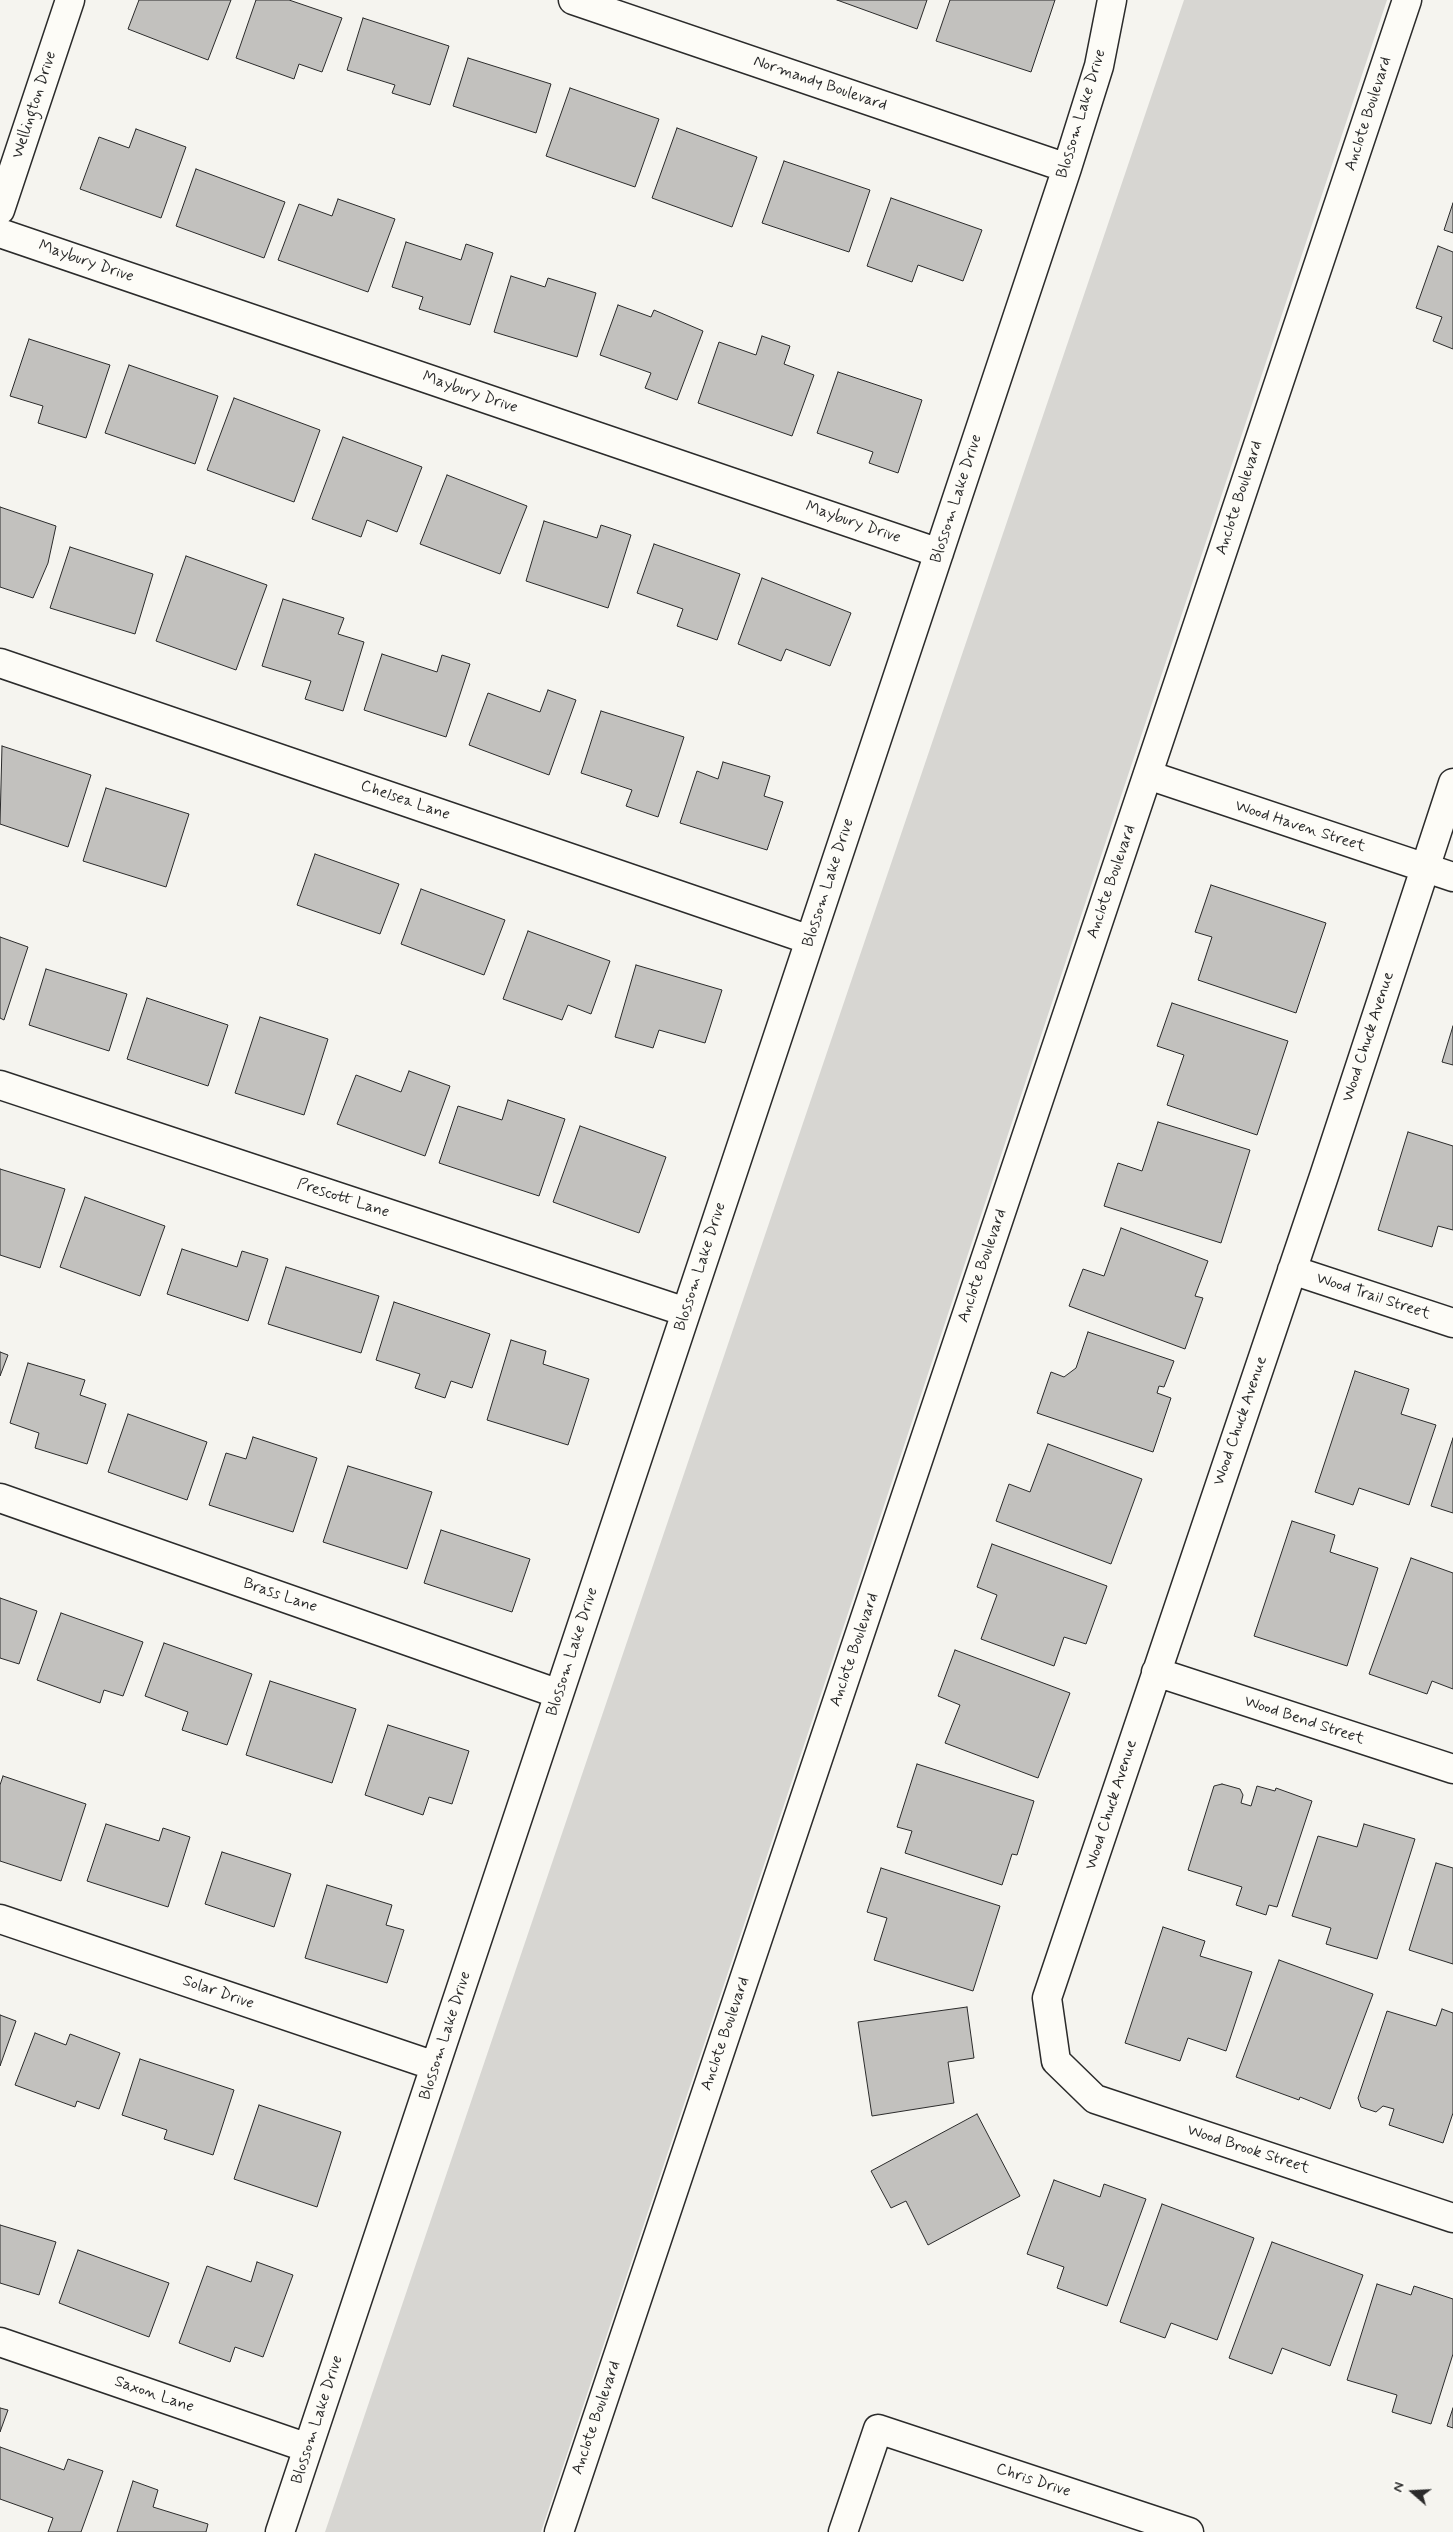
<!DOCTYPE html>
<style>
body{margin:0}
#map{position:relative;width:1453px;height:2532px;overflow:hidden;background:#f5f4ef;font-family:Mynerve,sans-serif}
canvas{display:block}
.north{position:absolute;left:1388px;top:2467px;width:50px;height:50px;-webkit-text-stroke:4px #fdfcf7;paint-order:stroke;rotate:289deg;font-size:14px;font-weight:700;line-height:20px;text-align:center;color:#2b2b2b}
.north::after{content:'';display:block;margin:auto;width:18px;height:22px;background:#2b2b2b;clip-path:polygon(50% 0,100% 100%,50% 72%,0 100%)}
</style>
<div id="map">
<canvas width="1453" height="2532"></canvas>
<div class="north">N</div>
</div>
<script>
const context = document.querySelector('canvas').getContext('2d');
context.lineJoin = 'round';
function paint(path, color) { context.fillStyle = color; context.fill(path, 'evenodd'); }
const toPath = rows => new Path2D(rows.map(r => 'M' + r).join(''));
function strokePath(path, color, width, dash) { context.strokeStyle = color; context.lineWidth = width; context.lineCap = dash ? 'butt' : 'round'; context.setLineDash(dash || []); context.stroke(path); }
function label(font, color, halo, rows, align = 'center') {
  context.font = font + ' Mynerve,sans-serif'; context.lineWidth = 5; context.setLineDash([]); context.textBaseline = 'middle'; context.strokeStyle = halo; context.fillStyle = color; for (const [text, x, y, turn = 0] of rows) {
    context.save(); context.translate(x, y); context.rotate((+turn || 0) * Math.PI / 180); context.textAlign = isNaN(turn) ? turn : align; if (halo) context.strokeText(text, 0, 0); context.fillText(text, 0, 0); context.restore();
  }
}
const green = toPath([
 [1184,0,1387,0,541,2532,325,2532]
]);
const building = toPath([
 [139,0,231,0,208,60,128,29,139,0],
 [256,0,289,0,342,18,322,72,299,64,294,79,236,58,256,0],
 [837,0,927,0,917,29,837,0],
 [950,0,1055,0,1031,72,936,41,950,0],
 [363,18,449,46,430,105,392,93,395,85,347,70,363,18],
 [468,58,551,84,536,133,453,106,468,58],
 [570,88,659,119,635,187,546,156,570,88],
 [677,128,757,157,732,227,652,198,677,128],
 [136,129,186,147,161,218,80,189,99,137,129,148,136,129],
 [784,161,870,190,849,252,762,223,784,161],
 [196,169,285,202,264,258,176,226,196,169],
 [891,198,982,230,963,281,918,265,912,282,867,266,891,198],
 [338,199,395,219,368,292,278,260,299,204,332,216,338,199],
 [1453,203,1453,233,1444,230,1453,203],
 [406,242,461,260,466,244,493,253,470,325,419,309,423,297,392,287,406,242],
 [1438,246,1453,252,1453,349,1433,341,1442,317,1416,308,1438,246],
 [511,276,545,287,548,278,596,293,577,357,494,332,511,276],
 [618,305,651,317,654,310,703,331,677,400,645,388,651,373,600,355,618,305],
 [762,336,790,346,784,364,814,375,792,436,698,403,719,342,756,355,762,336],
 [29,339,110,365,86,438,38,423,43,406,10,396,29,339],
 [129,365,218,396,195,464,105,433,129,365],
 [838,372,922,400,898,473,869,463,873,452,817,433,838,372],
 [234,398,320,430,294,502,207,470,234,398],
 [343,437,422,467,397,532,367,520,361,537,312,519,343,437],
 [447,475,527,506,500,574,420,544,447,475],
 [0,507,56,526,48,563,33,598,0,587,0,507],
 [544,521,597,538,601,525,631,535,608,608,526,581,544,521],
 [654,544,740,574,717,640,677,626,683,609,637,593,654,544],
 [70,547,153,574,135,634,50,608,70,547],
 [186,556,267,585,236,670,156,641,186,556],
 [762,578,851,613,830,666,786,649,781,661,738,644,762,578],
 [283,599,344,618,338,634,364,642,343,711,305,699,311,681,262,666,283,599],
 [382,654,437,672,442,655,470,664,446,737,364,710,382,654],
 [548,690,576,700,549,775,469,745,488,693,540,712,548,690],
 [601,711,684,737,658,817,626,806,632,790,581,773,601,711],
 [2,746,91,775,68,847,0,824,2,746],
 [723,762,770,776,764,796,783,802,767,850,680,823,697,771,718,779,723,762],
 [106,788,189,814,166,887,83,861,106,788],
 [315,854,399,884,380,934,297,905,315,854],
 [1211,885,1326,923,1296,1013,1198,980,1212,937,1195,932,1211,885],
 [421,889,505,920,484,975,401,944,421,889],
 [528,931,610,961,591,1014,568,1005,562,1020,503,999,528,931],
 [0,937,28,947,4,1020,0,1018,0,937],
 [636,965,722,990,705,1043,659,1030,653,1048,615,1037,636,965],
 [46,969,127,994,109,1051,29,1025,46,969],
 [147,998,228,1025,208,1086,127,1059,147,998],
 [1172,1003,1288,1041,1257,1135,1167,1105,1184,1055,1157,1046,1172,1003],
 [260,1017,328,1039,304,1115,235,1093,260,1017],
 [1453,1026,1453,1065,1442,1062,1453,1026],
 [409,1071,450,1086,425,1156,337,1124,356,1075,401,1092,409,1071],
 [508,1100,565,1119,539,1196,439,1163,458,1106,502,1120,508,1100],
 [1158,1122,1250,1150,1221,1243,1104,1206,1118,1163,1142,1171,1158,1122],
 [580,1126,666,1157,639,1233,553,1202,580,1126],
 [1408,1132,1453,1146,1453,1230,1438,1226,1432,1247,1378,1230,1408,1132],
 [0,1169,65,1189,40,1268,0,1255,0,1169],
 [85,1197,165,1226,140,1296,60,1267,85,1197],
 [1121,1228,1208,1261,1195,1296,1203,1298,1185,1349,1069,1306,1083,1269,1104,1276,1121,1228],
 [182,1249,237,1267,242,1251,268,1259,248,1321,167,1294,182,1249],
 [286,1267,379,1296,361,1353,268,1324,286,1267],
 [394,1302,490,1334,472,1388,451,1381,445,1398,415,1388,420,1374,376,1360,394,1302],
 [1088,1332,1174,1361,1164,1387,1159,1386,1157,1393,1171,1398,1153,1452,1037,1413,1051,1372,1064,1377,1076,1368,1088,1332],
 [511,1340,546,1351,543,1364,589,1379,568,1445,487,1420,511,1340],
 [0,1352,8,1355,0,1376,0,1352],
 [28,1363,85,1380,80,1395,106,1404,87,1464,35,1448,39,1433,10,1423,28,1363],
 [1355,1371,1409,1389,1401,1414,1436,1425,1409,1505,1359,1488,1353,1505,1315,1492,1355,1371],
 [128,1414,207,1442,187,1500,108,1472,128,1414],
 [253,1437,317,1458,293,1532,209,1505,226,1453,246,1459,253,1437],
 [1453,1438,1453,1513,1431,1506,1453,1438],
 [1048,1444,1142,1479,1111,1564,996,1521,1009,1484,1030,1492,1048,1444],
 [348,1466,432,1492,407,1569,323,1542,348,1466],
 [1292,1521,1335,1535,1330,1552,1378,1568,1347,1666,1254,1636,1292,1521],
 [441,1530,530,1559,512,1612,424,1583,441,1530],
 [992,1544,1107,1586,1086,1644,1064,1637,1054,1666,981,1639,997,1595,977,1587,992,1544],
 [1411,1558,1453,1573,1453,1689,1432,1681,1427,1694,1369,1674,1411,1558],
 [0,1598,37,1611,19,1664,0,1658,0,1598],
 [61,1613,143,1642,123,1696,104,1690,100,1703,37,1680,61,1613],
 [164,1643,252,1674,227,1745,182,1730,188,1712,145,1696,164,1643],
 [955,1650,1070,1693,1038,1778,945,1743,960,1705,938,1696,955,1650],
 [270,1681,356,1709,332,1783,246,1755,270,1681],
 [388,1725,469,1751,452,1804,429,1797,423,1815,365,1795,388,1725],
 [917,1764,1034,1801,1017,1855,1012,1854,1002,1885,905,1853,912,1831,897,1827,917,1764],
 [3,1776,86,1804,61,1881,0,1861,0,1785,3,1776],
 [1222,1784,1240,1789,1243,1795,1241,1803,1251,1806,1257,1786,1275,1791,1276,1788,1312,1801,1277,1907,1269,1905,1266,1915,1236,1905,1242,1887,1188,1870,1214,1786,1222,1784],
 [106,1824,159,1841,163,1828,190,1837,168,1907,87,1881,106,1824],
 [1364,1824,1415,1839,1377,1959,1326,1944,1331,1928,1292,1916,1318,1836,1357,1847,1364,1824],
 [222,1852,291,1874,274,1927,205,1904,222,1852],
 [1436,1863,1453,1868,1453,1964,1409,1950,1436,1863],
 [881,1868,1000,1906,973,1991,874,1960,887,1918,867,1912,881,1868],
 [327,1885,392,1905,386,1925,404,1930,387,1983,305,1958,327,1885],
 [1163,1927,1205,1941,1200,1956,1252,1972,1226,2051,1188,2038,1180,2061,1125,2043,1163,1927],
 [1279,1960,1373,1994,1330,2109,1300,2097,1299,2100,1236,2077,1279,1960],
 [967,2007,974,2058,948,2062,954,2103,872,2116,858,2022,967,2007],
 [1442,2009,1453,2013,1453,2113,1443,2143,1389,2125,1394,2109,1383,2106,1376,2112,1361,2107,1358,2098,1387,2011,1436,2026,1442,2009],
 [0,2015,16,2021,0,2066,0,2015],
 [35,2033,66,2045,70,2034,120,2053,99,2109,77,2101,75,2107,15,2085,35,2033],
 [140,2059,234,2090,213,2155,164,2139,167,2130,122,2115,140,2059],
 [259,2105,341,2132,317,2207,234,2179,259,2105],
 [977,2114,1020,2196,928,2245,906,2201,891,2208,871,2171,977,2114],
 [1054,2180,1100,2197,1104,2184,1146,2199,1107,2306,1057,2288,1064,2267,1027,2254,1054,2180],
 [1162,2204,1254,2238,1217,2340,1171,2323,1165,2338,1120,2322,1162,2204],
 [0,2225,56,2242,39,2295,0,2283,0,2225],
 [1272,2242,1363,2275,1330,2366,1282,2348,1272,2374,1229,2358,1272,2242],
 [78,2250,169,2283,149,2337,59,2303,78,2250],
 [257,2262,293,2275,263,2357,235,2347,230,2362,179,2343,207,2266,251,2282,257,2262],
 [1377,2284,1411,2295,1414,2286,1453,2299,1453,2354,1431,2424,1392,2412,1397,2395,1347,2380,1377,2284],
 [0,2408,8,2410,0,2432,0,2408],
 [1453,2408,1453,2428,1447,2426,1453,2408],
 [0,2447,64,2470,68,2459,103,2471,81,2532,48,2532,53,2518,0,2499,0,2447],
 [133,2481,158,2490,153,2507,208,2524,206,2532,117,2532,133,2481]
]);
const street = toPath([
 [573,0,1067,168],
 [0,210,70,0],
 [0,233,939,553],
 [0,663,810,940],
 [1148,775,1453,877],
 [1453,783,1324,1176,1047,1998,1056,2061,1095,2099,1453,2218],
 [0,1085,686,1312],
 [1292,1270,1453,1323],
 [0,1498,559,1694],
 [1156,1672,1453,1769],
 [0,1919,435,2066],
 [0,2342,308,2448],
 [280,2532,1067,168,1099,66,1112,0],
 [843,2532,878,2429,1189,2532]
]);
const secondary = toPath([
 [559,2532,1407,0]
]);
const streetNames = [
 ["Normandy Boulevard",820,84,19],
 ["Wellington Drive",35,105,-72],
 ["Blossom Lake Drive",1082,114,-73],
 ["Anclote Boulevard",1369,114,-72],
 ["Maybury Drive",86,262,19],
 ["Maybury Drive",470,393,19],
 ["Anclote Boulevard",1240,498,-72],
 ["Blossom Lake Drive",957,499,-72],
 ["Maybury Drive",853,523,19],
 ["Chelsea Lane",405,801,19],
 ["Wood Haven Street",1300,827,18],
 ["Anclote Boulevard",1112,882,-71],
 ["Blossom Lake Drive",829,883,-72],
 ["Wood Chuck Avenue",1369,1037,-72],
 ["Prescott Lane",343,1199,18],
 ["Anclote Boulevard",983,1266,-71],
 ["Blossom Lake Drive",701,1267,-72],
 ["Wood Trail Street",1373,1297,18],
 ["Wood Chuck Avenue",1241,1421,-71],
 ["Brass Lane",280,1596,19],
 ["Anclote Boulevard",855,1650,-71],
 ["Blossom Lake Drive",573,1652,-72],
 ["Wood Bend Street",1304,1721,18],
 ["Wood Chuck Avenue",1112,1805,-72],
 ["Solar Drive",218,1993,19],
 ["Anclote Boulevard",726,2034,-71],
 ["Blossom Lake Drive",446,2036,-72],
 ["Wood Brook Street",1248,2150,18],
 ["Saxon Lane",154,2395,19],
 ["Anclote Boulevard",597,2418,-71],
 ["Blossom Lake Drive",318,2420,-72],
 ["Chris Drive",1033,2481,18]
];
paint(green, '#d7d6d2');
paint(building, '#c2c1be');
strokePath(building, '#2b2b2b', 1);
strokePath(street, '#2b2b2b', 31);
strokePath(secondary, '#2b2b2b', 31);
strokePath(street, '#fdfcf7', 28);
strokePath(secondary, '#fdfcf7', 28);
label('16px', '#2b2b2b', '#fdfcf7', streetNames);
</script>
